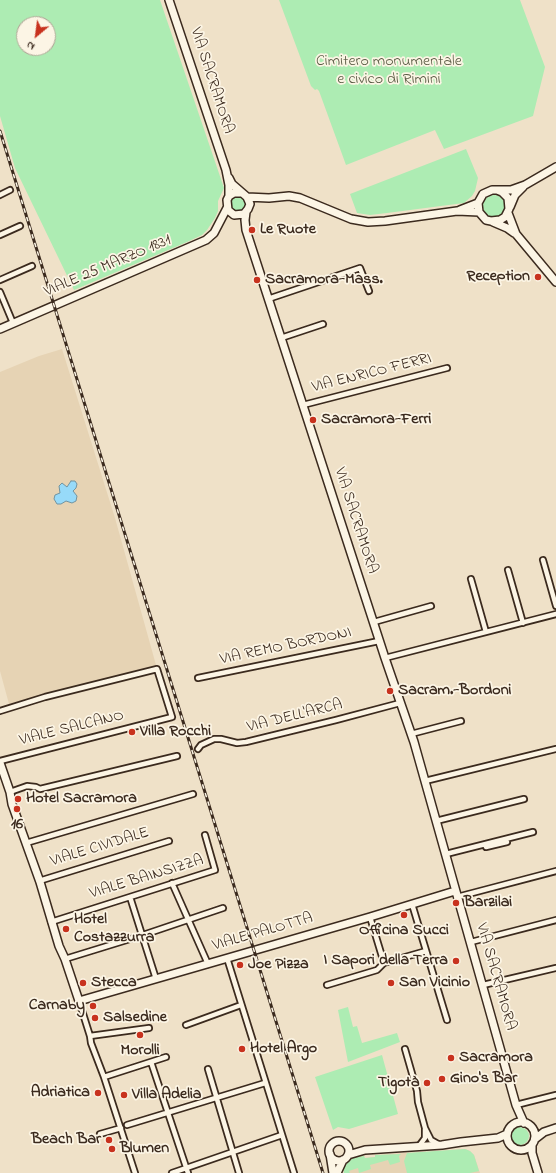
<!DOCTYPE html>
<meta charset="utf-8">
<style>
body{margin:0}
#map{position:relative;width:556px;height:1173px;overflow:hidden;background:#efe1c8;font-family:"Indie Flower",sans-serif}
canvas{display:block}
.north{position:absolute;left:16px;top:16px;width:40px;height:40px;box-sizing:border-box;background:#fcf5e5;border:1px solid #afa495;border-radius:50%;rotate:209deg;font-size:11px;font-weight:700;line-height:16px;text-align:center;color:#3b2a1e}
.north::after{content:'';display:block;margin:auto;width:14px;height:18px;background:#c8321e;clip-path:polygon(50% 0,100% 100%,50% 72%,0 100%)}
</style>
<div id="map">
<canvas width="556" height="1173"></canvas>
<div class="north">N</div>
</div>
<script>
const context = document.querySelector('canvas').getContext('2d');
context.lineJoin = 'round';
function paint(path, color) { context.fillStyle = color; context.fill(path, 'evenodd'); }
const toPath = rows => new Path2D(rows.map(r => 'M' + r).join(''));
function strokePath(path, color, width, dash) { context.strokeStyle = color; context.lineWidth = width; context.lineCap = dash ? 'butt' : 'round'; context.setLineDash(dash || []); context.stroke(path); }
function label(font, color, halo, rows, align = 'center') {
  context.font = font + ' "Indie Flower",sans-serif'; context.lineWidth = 3.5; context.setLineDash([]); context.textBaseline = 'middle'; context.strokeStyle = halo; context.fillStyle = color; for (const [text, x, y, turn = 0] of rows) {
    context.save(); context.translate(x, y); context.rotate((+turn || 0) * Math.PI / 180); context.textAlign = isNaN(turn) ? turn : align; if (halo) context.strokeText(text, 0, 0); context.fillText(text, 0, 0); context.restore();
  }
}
const built = toPath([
 [62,349,115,518,156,665,9,704,0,671,0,372,39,356],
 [465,1149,470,1151,474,1155,480,1173,344,1173,345,1165,353,1157,359,1156,364,1156,364,1158,375,1157,375,1155]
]);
const green = toPath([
 [0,0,160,0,224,188,218,201,218,211,215,218,207,230,202,235,187,242,74,290,15,168,0,116],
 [24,24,48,24,48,48,24,48],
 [279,0,520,0,545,67,533,116,444,149,435,130,346,165,319,91,317,89,315,90,311,86],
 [466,149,478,178,475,191,472,196,464,203,387,213,370,215,357,213,350,194],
 '483 206a11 11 0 1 1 22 0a11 11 0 1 1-22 0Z',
 '230 204a8 8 0 1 1 16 0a8 8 0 1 1-16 0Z',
 [348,1007,353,1027,357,1026,362,1043,397,1033,400,1042,348,1062,338,1010],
 [382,1055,398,1114,349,1129,338,1127,333,1130,315,1077],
 '511 1136a9 9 0 1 1 18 0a9 9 0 1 1-18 0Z',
 [465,1149,470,1151,474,1155,479,1171,470,1173,407,1173,404,1161,407,1153],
 [401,1154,399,1156,400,1162,390,1165,388,1160,370,1165,371,1169,359,1173,358,1168,349,1171,350,1173,344,1173,343,1167,353,1158,364,1156,365,1158,375,1157,375,1155]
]);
const water = toPath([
 [71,481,75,481,77,484,76,488,73,491,77,496,76,501,72,503,66,501,61,504,57,504,54,499,55,495,60,493,59,486,62,483,67,487,71,481]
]);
const street = toPath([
 [0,195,10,190],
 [0,235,20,226],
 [0,280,32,266],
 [0,292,13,323],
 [268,299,360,268,369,291],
 [281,338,323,324],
 [303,405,447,368],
 [543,560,556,606],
 [508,570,523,623],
 [471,579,486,632],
 [374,622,431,606],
 [385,658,556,614],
 [198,678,379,641],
 [0,711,45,697,157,669,172,717,0,761],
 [411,734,461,721],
 [198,749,201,745,214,739,221,739,237,743,246,742,336,720,400,703],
 [425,781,556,749],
 [10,792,27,786,36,787,40,789,177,756],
 [436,821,524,799],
 [26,843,193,794],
 [486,847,507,842],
 [446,854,533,832],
 [39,881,169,841],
 [172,883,208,964],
 [130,897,156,979],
 [457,897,556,871],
 [412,904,447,1020],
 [370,917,384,963],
 [51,922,215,870,205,835],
 [471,942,556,920],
 [227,958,294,1173],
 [65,959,143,935,223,908],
 [327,985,377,970,384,963,426,951],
 [483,985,556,968],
 [79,1001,90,1036,91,1043,104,1077,135,1173],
 [186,1025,241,1005],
 [90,1036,149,1028],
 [405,1049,417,1091,418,1102,425,1128,431,1140,438,1144],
 [151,1062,188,1173],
 [208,1069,239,1173],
 [104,1077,166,1057],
 [516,1105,556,1095],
 [127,1125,265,1083],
 [100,1134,121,1128],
 [419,1146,425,1138,425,1129],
 [172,1173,282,1135]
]);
const secondary = toPath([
 [169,0,226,170,229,185,229,196],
 [229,178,232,184,247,197,250,204,248,209,244,214,234,215,228,210,227,200,229,196,234,193,241,193],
 [497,190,502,192,508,198,509,209,505,217,500,220,491,221,486,220,479,212,478,203,483,194,492,190,511,190,525,185,556,167],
 [247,197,269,198,289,196,300,198,351,219,368,222,385,221,457,211,479,212],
 [510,207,515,195,523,187],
 [460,210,478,203],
 [246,212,245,220,246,230,385,658,414,742,516,1105,524,1123],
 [508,213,516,234,556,282],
 [493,222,507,228,514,233],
 [0,329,206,240,214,233,227,208],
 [0,763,10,792,12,804,40,882,59,946,65,959,79,1001,370,917,455,891],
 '507 1136a14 14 0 1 1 28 0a14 14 0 1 1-28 0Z',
 [535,1139,544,1132,556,1128],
 '329 1151a10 10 0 1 1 20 0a10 10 0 1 1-20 0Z',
 [532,1145,532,1153,538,1173],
 [330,1154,333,1173],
 [348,1155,365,1150,442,1145,461,1142,498,1138,507,1134],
 [337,1173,343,1160]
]);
const rail = toPath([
 [0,131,323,1173]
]);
const markers = [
 [252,230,4,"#c8321e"],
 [538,277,4,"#c8321e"],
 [257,280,4,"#c8321e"],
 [313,420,4,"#c8321e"],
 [390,691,4,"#c8321e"],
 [132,732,4,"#c8321e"],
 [18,799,4,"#c8321e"],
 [17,809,4,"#c8321e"],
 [456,903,4,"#c8321e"],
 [404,915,4,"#c8321e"],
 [66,929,4,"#c8321e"],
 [456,961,4,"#c8321e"],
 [240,965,4,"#c8321e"],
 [83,983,4,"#c8321e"],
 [391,983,4,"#c8321e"],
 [93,1006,4,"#c8321e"],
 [95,1018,4,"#c8321e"],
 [140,1035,4,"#c8321e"],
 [242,1049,4,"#c8321e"],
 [451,1058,4,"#c8321e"],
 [442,1079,4,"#c8321e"],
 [427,1083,4,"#c8321e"],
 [98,1093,4,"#c8321e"],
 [124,1095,4,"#c8321e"],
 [109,1140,4,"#c8321e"],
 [112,1149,4,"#c8321e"]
];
const parkNames = [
 ["Cimitero monumentale",389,62],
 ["e civico di Rimini",389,80]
];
const streetNames = [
 ["VIA SACRAMORA",211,81,72],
 ["VIALE 25 MARZO 1831",108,267,-23],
 ["VIA ENRICO FERRI",372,374,-14],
 ["VIA SACRAMORA",355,521,72],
 ["VIA REMO BORDONI",286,647,-12],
 ["VIA DELL'ARCA",295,717,-14],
 ["VIALE SALCANO",72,729,-14],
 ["VIALE CIVIDALE",100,848,-17],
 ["VIALE BAINSIZZA",147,878,-17],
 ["VIALE PALOTTA",263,933,-16],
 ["VIA SACRAMORA",495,977,74]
];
const poiNames = [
 ["Le Ruote",260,230],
 ["Reception",530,277,"right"],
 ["Sacramora-Mass.",265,280],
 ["Sacramora-Ferri",321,420],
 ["Sacram.-Bordoni",398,691],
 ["Villa Rocchi",140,732],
 ["Hotel Sacramora",26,799],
 ["16",17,825,"center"],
 ["Barzilai",464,903],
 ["Hotel",74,920],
 ["Costazzurra",74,938],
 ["Officina Succi",404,931,"center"],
 ["I Sapori della Terra",448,961,"right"],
 ["Joe Pizza",248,965],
 ["Stecca",91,983],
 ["San Vicinio",399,983],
 ["Carnaby",85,1006,"right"],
 ["Salsedine",103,1018],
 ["Hotel Argo",250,1049],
 ["Morolli",140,1051,"center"],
 ["Sacramora",459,1058],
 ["Gino's Bar",450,1079],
 ["Tigotà",419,1083,"right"],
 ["Adriatica",90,1093,"right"],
 ["Villa Adelia",132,1095],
 ["Beach Bar",101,1140,"right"],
 ["Blumen",120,1149]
];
paint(built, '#e6d3b4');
paint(green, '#adecb3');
paint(water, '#97daf9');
strokePath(water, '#7294a1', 1);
strokePath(street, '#3b2a1e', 8);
strokePath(secondary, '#3b2a1e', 10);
strokePath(street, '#fcf5e5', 4.5);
strokePath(secondary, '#fcf5e5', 7);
strokePath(rail, '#3b2a1e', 3);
strokePath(rail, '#fcf5e5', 1.5, [4.5]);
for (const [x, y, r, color] of markers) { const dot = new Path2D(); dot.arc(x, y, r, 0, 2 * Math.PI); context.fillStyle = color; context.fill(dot); strokePath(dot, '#fcf5e5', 1.5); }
label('16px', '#585a43', '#fcf5e5', parkNames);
label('16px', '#3b2a1e', '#fcf5e5', streetNames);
label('bold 16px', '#3b2a1e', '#fcf5e5', poiNames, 'left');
</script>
